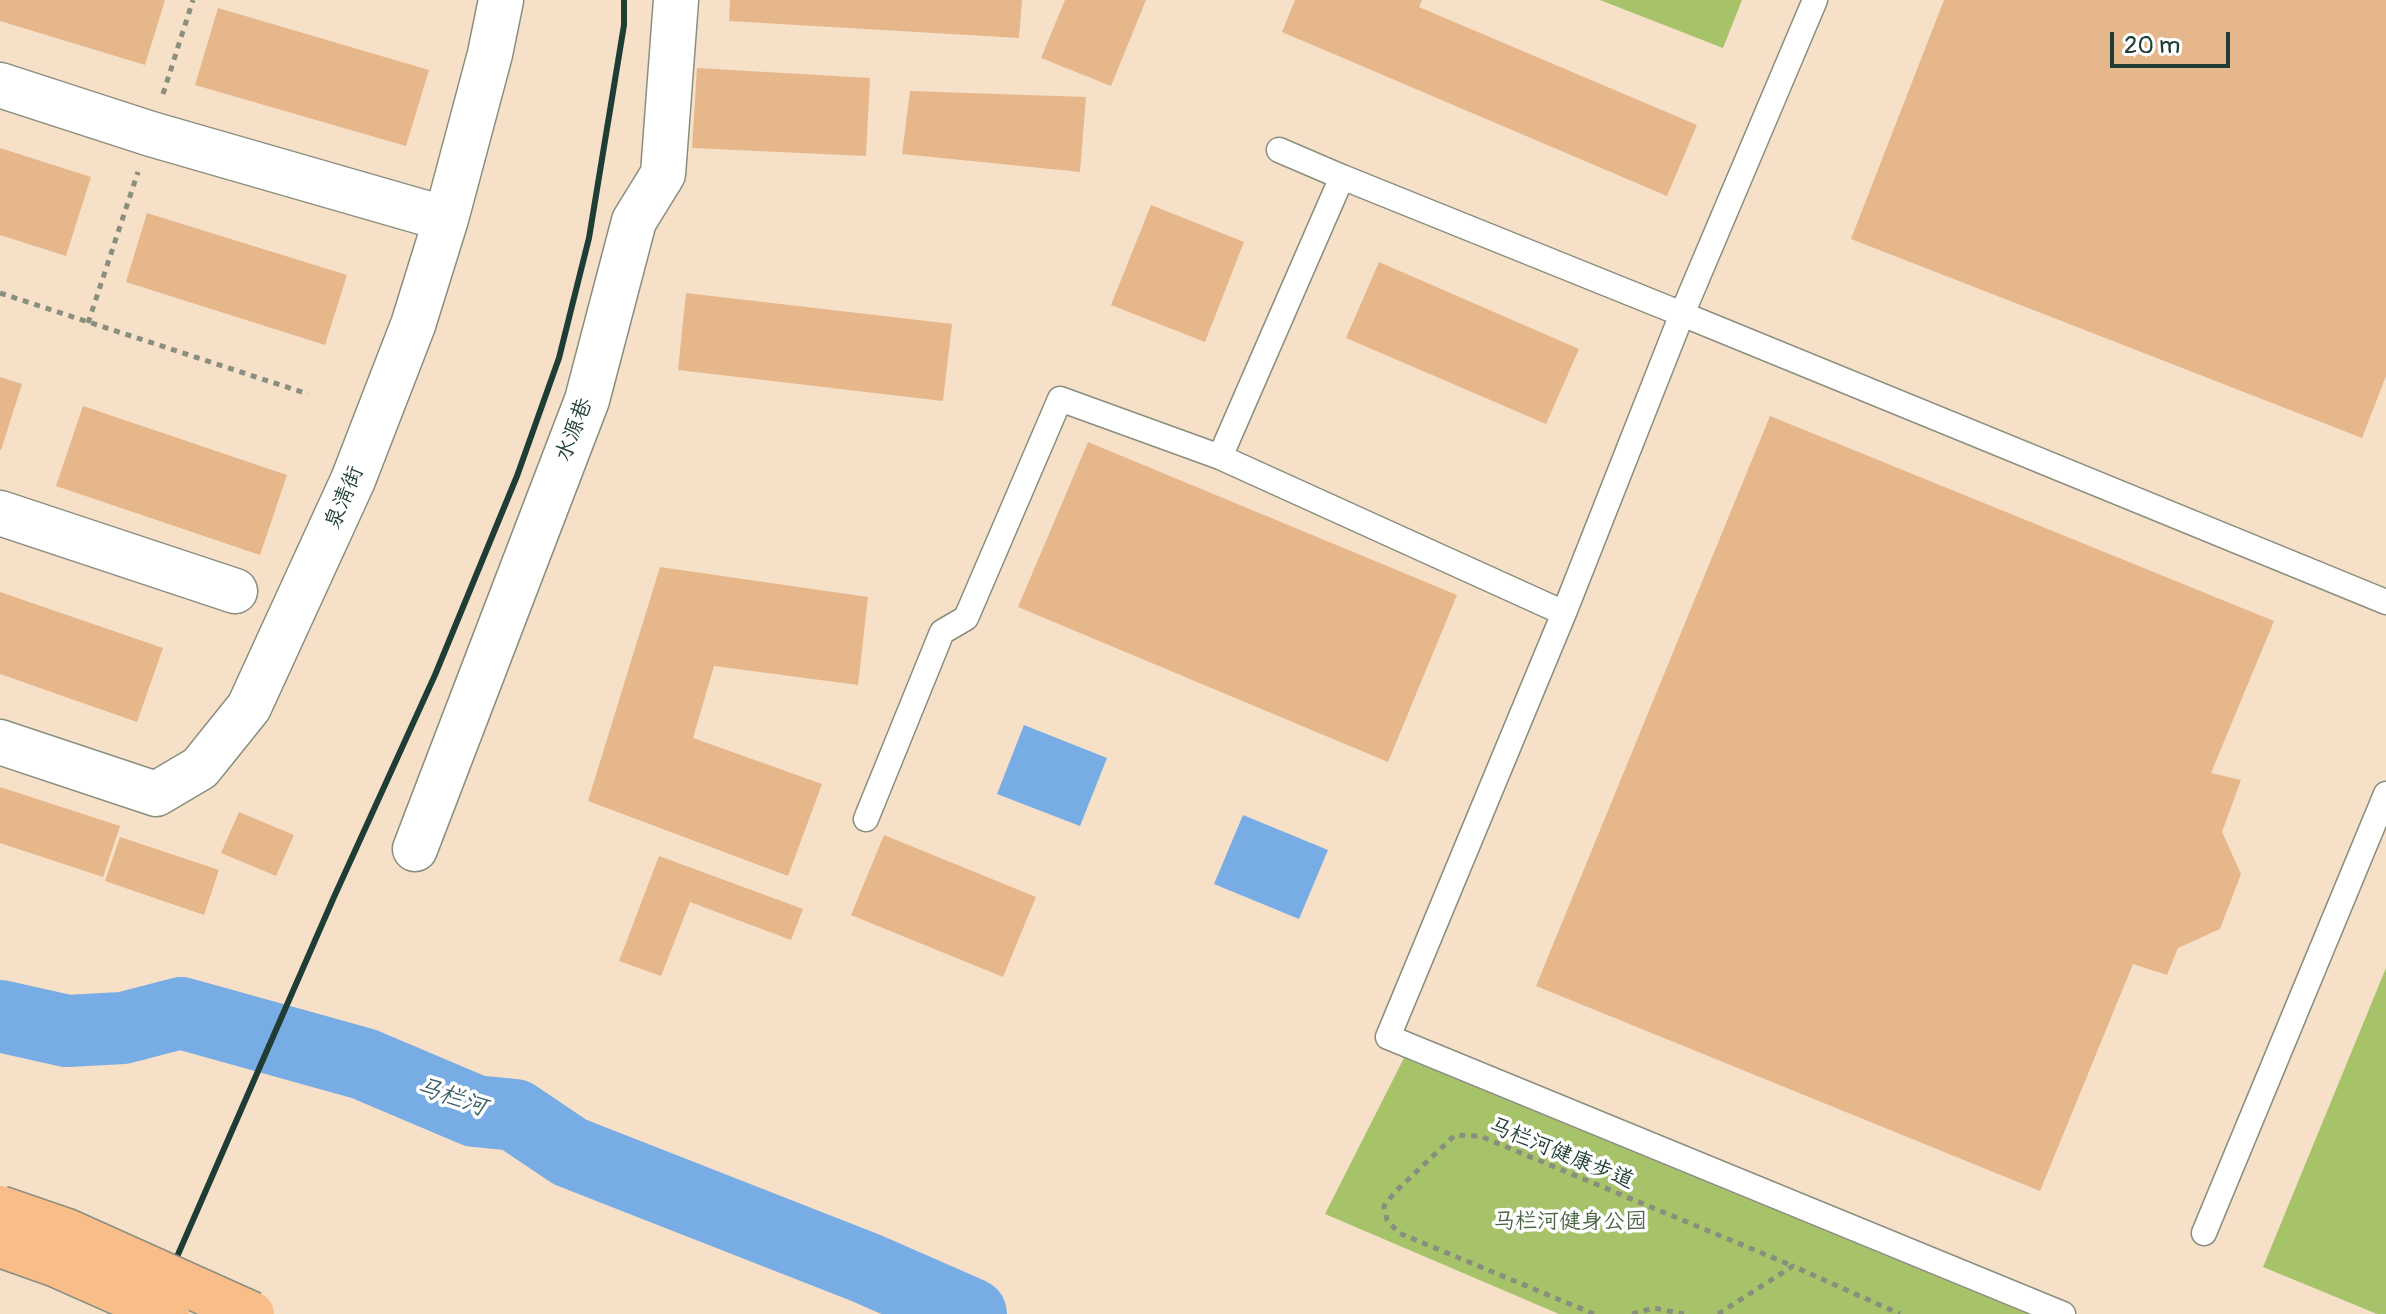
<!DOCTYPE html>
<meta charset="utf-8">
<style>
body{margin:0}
#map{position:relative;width:2386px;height:1314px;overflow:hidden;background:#f6e0c8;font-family:Pangolin,sans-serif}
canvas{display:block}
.scale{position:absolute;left:2110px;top:32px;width:120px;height:36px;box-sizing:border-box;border:4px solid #1f3d34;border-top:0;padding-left:10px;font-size:24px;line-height:28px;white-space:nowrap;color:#1f3d34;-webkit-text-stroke:6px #fff;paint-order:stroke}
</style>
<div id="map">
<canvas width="2386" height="1314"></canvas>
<div class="scale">20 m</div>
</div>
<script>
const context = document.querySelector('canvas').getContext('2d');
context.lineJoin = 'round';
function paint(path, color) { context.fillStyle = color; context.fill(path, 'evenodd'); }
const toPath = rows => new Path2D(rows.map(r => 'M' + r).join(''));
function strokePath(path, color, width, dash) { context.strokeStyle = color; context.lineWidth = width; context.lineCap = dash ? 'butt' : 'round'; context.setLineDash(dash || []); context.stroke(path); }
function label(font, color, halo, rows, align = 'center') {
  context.font = font + ' Pangolin,"LXGW WenKai TC",sans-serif'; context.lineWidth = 7; context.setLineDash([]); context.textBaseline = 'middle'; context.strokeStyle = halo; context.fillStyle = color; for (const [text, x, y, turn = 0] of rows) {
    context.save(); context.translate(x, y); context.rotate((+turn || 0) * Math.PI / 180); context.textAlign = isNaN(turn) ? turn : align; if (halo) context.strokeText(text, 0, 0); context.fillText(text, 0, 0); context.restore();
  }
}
const green = toPath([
 [1600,0,1742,0,1723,48],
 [2386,968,2386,1314,2377,1314,2263,1267],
 [1404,1058,2028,1314,1559,1314,1325,1214]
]);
const water = toPath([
 [1024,725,1107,758,1080,826,997,794],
 [1243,815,1328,850,1299,919,1214,884]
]);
const river = toPath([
 [0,1016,67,1031,123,1028,181,1013,364,1064,475,1111,515,1115,570,1152,866,1268,971,1314]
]);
const building = toPath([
 [0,0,165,0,145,65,0,21],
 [730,0,1022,0,1019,38,729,21],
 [1065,0,1146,0,1111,86,1041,58],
 [1295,0,1422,0,1419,7,1697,125,1667,196,1282,32],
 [1944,0,2386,0,2386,376,2362,438,1851,239],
 [218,8,429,70,406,146,195,85],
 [697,68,870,78,866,156,692,148],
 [910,91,1086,97,1080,172,902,154],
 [0,148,91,177,66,256,0,235],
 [1151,205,1244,242,1205,342,1111,305],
 [147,213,347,275,325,345,126,282],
 [1379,262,1579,349,1546,424,1346,338],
 [686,293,952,324,943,401,678,370],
 [0,377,22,384,1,450,0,450],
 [83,406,287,475,260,555,56,486],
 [1770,416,2274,621,2211,773,2241,780,2222,832,2241,874,2220,929,2178,948,2167,975,2133,964,2040,1191,1536,986],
 [1088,442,1457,595,1388,762,1018,607],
 [660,567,868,597,858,685,714,666,693,738,822,784,788,876,588,801],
 [0,592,163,648,137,722,0,674],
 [0,787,120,826,103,877,0,843],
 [239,812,294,835,276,876,221,853],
 [884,835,1036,897,1003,977,851,915],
 [120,837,219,870,204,915,105,881],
 [659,856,803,909,791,940,690,902,661,976,619,961]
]);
const path = toPath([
 [163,94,193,0],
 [0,293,308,394],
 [88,323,138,172],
 [1594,1314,1399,1233,1387,1220,1384,1206,1394,1193,1455,1135,1480,1136,1793,1266],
 [1632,1314,1654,1308,1684,1314],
 [1718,1314,1793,1266,1900,1314]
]);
const service = toPath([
 [1279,150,1342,177],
 [1564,613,1220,457,1342,177,1682,314,1815,0],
 [866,819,942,632,966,618,1060,399,1220,457],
 [2204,1233,2386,794],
 [2063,1314,1388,1037,1564,613,1682,314,2386,602]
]);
const minor = toPath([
 [0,85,151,134,446,219],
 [0,513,235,591],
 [0,742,156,794,200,768,249,707,353,480,413,325,446,219,490,54,501,0],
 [415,849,587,400,634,221,663,174,676,0]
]);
const rail = toPath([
 [152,1314,334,897,435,675,517,476,559,358,589,238,624,25,624,0]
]);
const trunkBridge = toPath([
 [0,1208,67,1231,252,1314],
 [0,1245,54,1264,167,1314]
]);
const streetNames = [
 ["水源巷",575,430,-69],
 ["泉清街",345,498,-67],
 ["马栏河健康步道",1561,1154,22]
];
const parkNames = [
 ["马栏河健身公园",1570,1222]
];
const waterNames = [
 ["马栏河",451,1098,19]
];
paint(green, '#a7c36a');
paint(water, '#78ace5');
strokePath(river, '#78ace5', 72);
paint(building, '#e7b78c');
strokePath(service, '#8a8e7e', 27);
strokePath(minor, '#8a8e7e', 47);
strokePath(path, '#8a8e7e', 5, [6, 6]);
strokePath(service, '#fff', 24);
strokePath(minor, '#fff', 44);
strokePath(rail, '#1f3d34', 6);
strokePath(trunkBridge, '#8a8e7e', 47, []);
strokePath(trunkBridge, '#f8bd89', 44);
label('22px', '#1f3d34', '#fff', streetNames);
label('22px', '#486544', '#fff', parkNames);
label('italic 24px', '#3a5e69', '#fff', waterNames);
</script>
